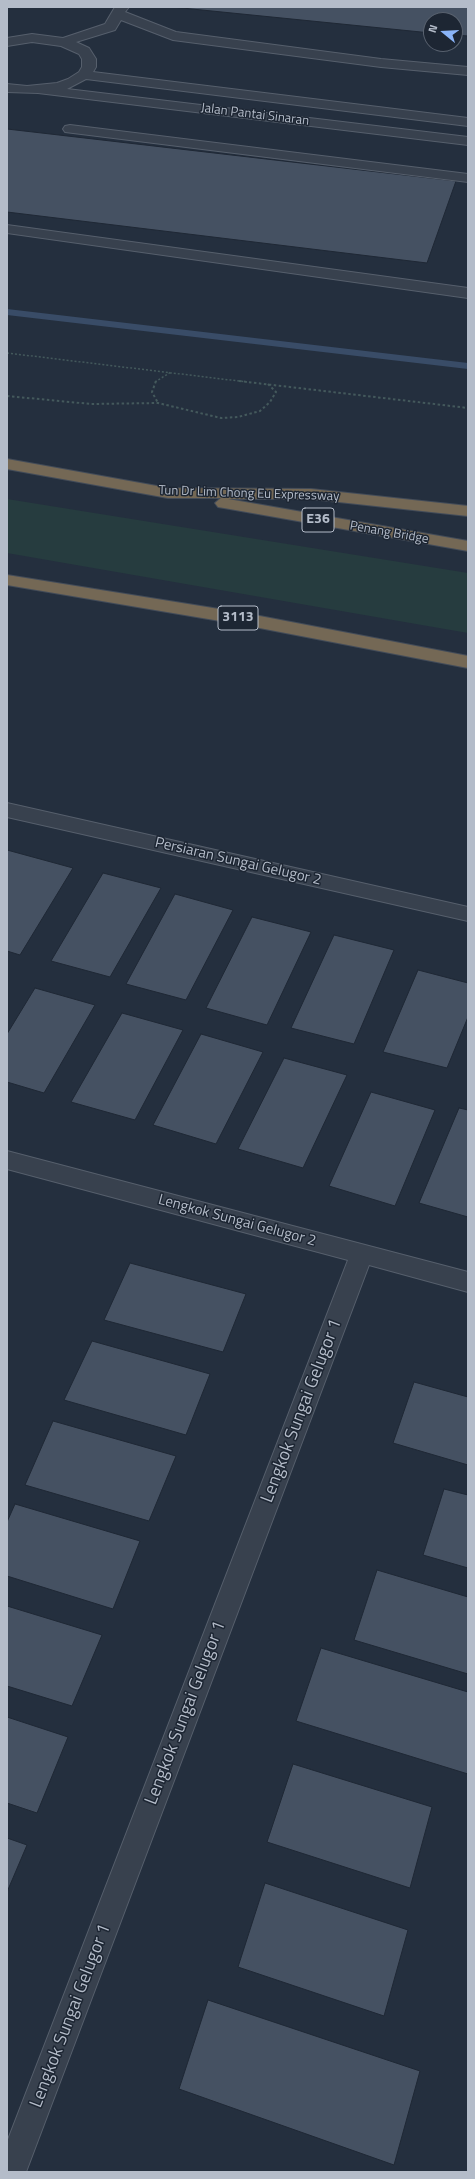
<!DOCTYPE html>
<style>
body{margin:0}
#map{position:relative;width:475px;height:2179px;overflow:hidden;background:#242f3e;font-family:"Titillium Web",sans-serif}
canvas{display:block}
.frame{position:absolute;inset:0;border:8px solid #b4bcc9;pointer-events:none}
.north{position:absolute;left:423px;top:12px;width:40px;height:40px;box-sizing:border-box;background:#1d2633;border:1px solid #59626f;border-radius:50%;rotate:288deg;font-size:11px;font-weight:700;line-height:16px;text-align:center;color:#b4bcc9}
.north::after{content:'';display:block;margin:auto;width:14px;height:18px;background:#8ab4f8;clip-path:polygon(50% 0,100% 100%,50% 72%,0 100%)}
</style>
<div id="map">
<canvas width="475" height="2179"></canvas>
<div class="frame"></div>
<div class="north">N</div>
</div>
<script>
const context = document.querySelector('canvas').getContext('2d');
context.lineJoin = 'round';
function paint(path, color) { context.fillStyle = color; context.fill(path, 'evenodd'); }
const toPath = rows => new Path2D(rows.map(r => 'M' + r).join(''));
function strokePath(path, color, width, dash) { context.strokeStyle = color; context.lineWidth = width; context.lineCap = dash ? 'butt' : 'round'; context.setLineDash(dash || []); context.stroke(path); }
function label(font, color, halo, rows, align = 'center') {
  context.font = font + ' "Titillium Web",sans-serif'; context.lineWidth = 3; context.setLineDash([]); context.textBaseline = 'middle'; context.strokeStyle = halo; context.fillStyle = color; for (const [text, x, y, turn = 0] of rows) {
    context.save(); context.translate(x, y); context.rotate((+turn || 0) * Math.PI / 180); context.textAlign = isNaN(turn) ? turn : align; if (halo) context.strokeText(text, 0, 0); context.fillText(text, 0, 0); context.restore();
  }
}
const green = toPath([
 [7,499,468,573,468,633,7,553]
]);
const stream = toPath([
 [7,309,468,363,468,369,7,315,7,309]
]);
const building = toPath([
 [172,7,468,7,468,36,455,35,455,20,431,20,431,33,172,7],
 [7,129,456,181,427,263,7,212,7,129],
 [7,850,73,868,20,955,7,951,7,850],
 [103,873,161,888,110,977,51,961,103,873],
 [175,894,233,910,186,1000,126,984,175,894],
 [252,917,311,932,267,1025,206,1008,252,917],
 [334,935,394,950,354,1044,291,1028,334,935],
 [418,970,468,983,468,1017,447,1068,383,1052,418,970],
 [35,988,95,1005,44,1093,7,1082,7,1034,35,988],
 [122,1013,183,1030,135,1120,71,1102,122,1013],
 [201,1034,263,1052,216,1144,153,1125,201,1034],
 [284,1058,347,1075,303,1168,238,1149,284,1058],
 [371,1092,435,1110,395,1206,329,1186,371,1092],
 [459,1108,468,1110,468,1217,419,1203,459,1108],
 [130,1263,246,1294,223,1352,104,1320,130,1263],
 [92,1341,210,1374,186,1435,64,1400,92,1341],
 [414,1382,468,1397,468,1465,393,1443,414,1382],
 [53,1421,176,1456,149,1521,25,1485,53,1421],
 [444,1489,468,1495,468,1568,423,1555,444,1489],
 [15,1504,140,1541,113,1609,7,1576,7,1522,15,1504],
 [377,1570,468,1597,468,1674,354,1640,377,1570],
 [7,1606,102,1635,72,1706,7,1686,7,1606],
 [321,1648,468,1692,468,1774,296,1721,321,1648],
 [7,1717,68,1737,37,1813,7,1803,7,1717],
 [293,1764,432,1807,410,1888,267,1842,293,1764],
 [7,1838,27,1845,7,1892,7,1838],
 [265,1883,408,1930,384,2016,238,1967,265,1883],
 [208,2000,420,2071,394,2165,179,2089,208,2000]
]);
const pathFar1 = toPath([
 [7,353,247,382],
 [155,382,171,372]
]);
const path = toPath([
 [156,381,152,392,158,403],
 [239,381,468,408],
 [7,396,91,404,158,403,221,418,238,417,260,411,270,402,276,392,268,384]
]);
const minor = toPath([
 [115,7,129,7,125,12,176,32,381,59,468,67,468,75,381,67,173,40,121,20,115,30,76,42,89,48,96,59,96,67,93,72,468,118,468,126,86,79,67,89,468,137,468,145,38,93,7,92,7,84,27,86,57,83,68,79,79,72,82,67,82,59,79,54,61,46,32,42,7,46,7,38,32,34,63,38,105,24,115,7],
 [70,125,468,174,468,182,65,132,63,129,65,126,70,125],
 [7,225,468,288,468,298,7,233,7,225],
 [7,803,468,907,468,921,7,817,7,803],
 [7,1151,468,1272,468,1292,369,1265,26,2172,7,2172,7,2142,348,1260,7,1169,7,1151]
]);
const highway = toPath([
 [7,459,168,488,311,489,468,506,468,516,311,499,228,499,468,541,468,551,224,508,218,507,215,503,221,498,168,498,7,469,7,459],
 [7,575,244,613,468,656,468,668,244,625,7,585,7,575]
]);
const farStreetnames = [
 ["Jalan Pantai Sinaran",255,115,7],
 ["Tun Dr Lim Chong Eu Expressway",249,494,2],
 ["Penang Bridge",389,533,10]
];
const shields = [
 [318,520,32],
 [238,618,40]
];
const shieldNames = [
 ["E36",318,520],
 ["3113",238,618]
];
const streetNames = [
 ["Persiaran Sungai Gelugor 2",238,862,13],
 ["Lengkok Sungai Gelugor 2",237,1221,15]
];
const nearStreetnames = [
 ["Lengkok Sungai Gelugor 1",302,1411,-69],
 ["Lengkok Sungai Gelugor 1",186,1713,-69],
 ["Lengkok Sungai Gelugor 1",71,2016,-69]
];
paint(green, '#263c3f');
paint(stream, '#394c67');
paint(building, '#455162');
strokePath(building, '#1f2835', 1);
strokePath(minor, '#565f6c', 2);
strokePath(highway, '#434c59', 2);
strokePath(pathFar1, '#44595c', 1.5, [2, 2]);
strokePath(path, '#44595c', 2, [2.5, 2.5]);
paint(minor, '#38414e');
paint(highway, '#746855');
label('13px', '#b4bcc9', '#1d2633', farStreetnames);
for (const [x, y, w] of shields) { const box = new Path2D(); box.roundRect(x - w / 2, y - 12, w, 24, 3); context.fillStyle = '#1d2633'; context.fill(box); strokePath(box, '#b4bcc9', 1); }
label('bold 14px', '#b4bcc9', null, shieldNames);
label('15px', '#b4bcc9', '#1d2633', streetNames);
label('18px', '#b4bcc9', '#1d2633', nearStreetnames);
</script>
